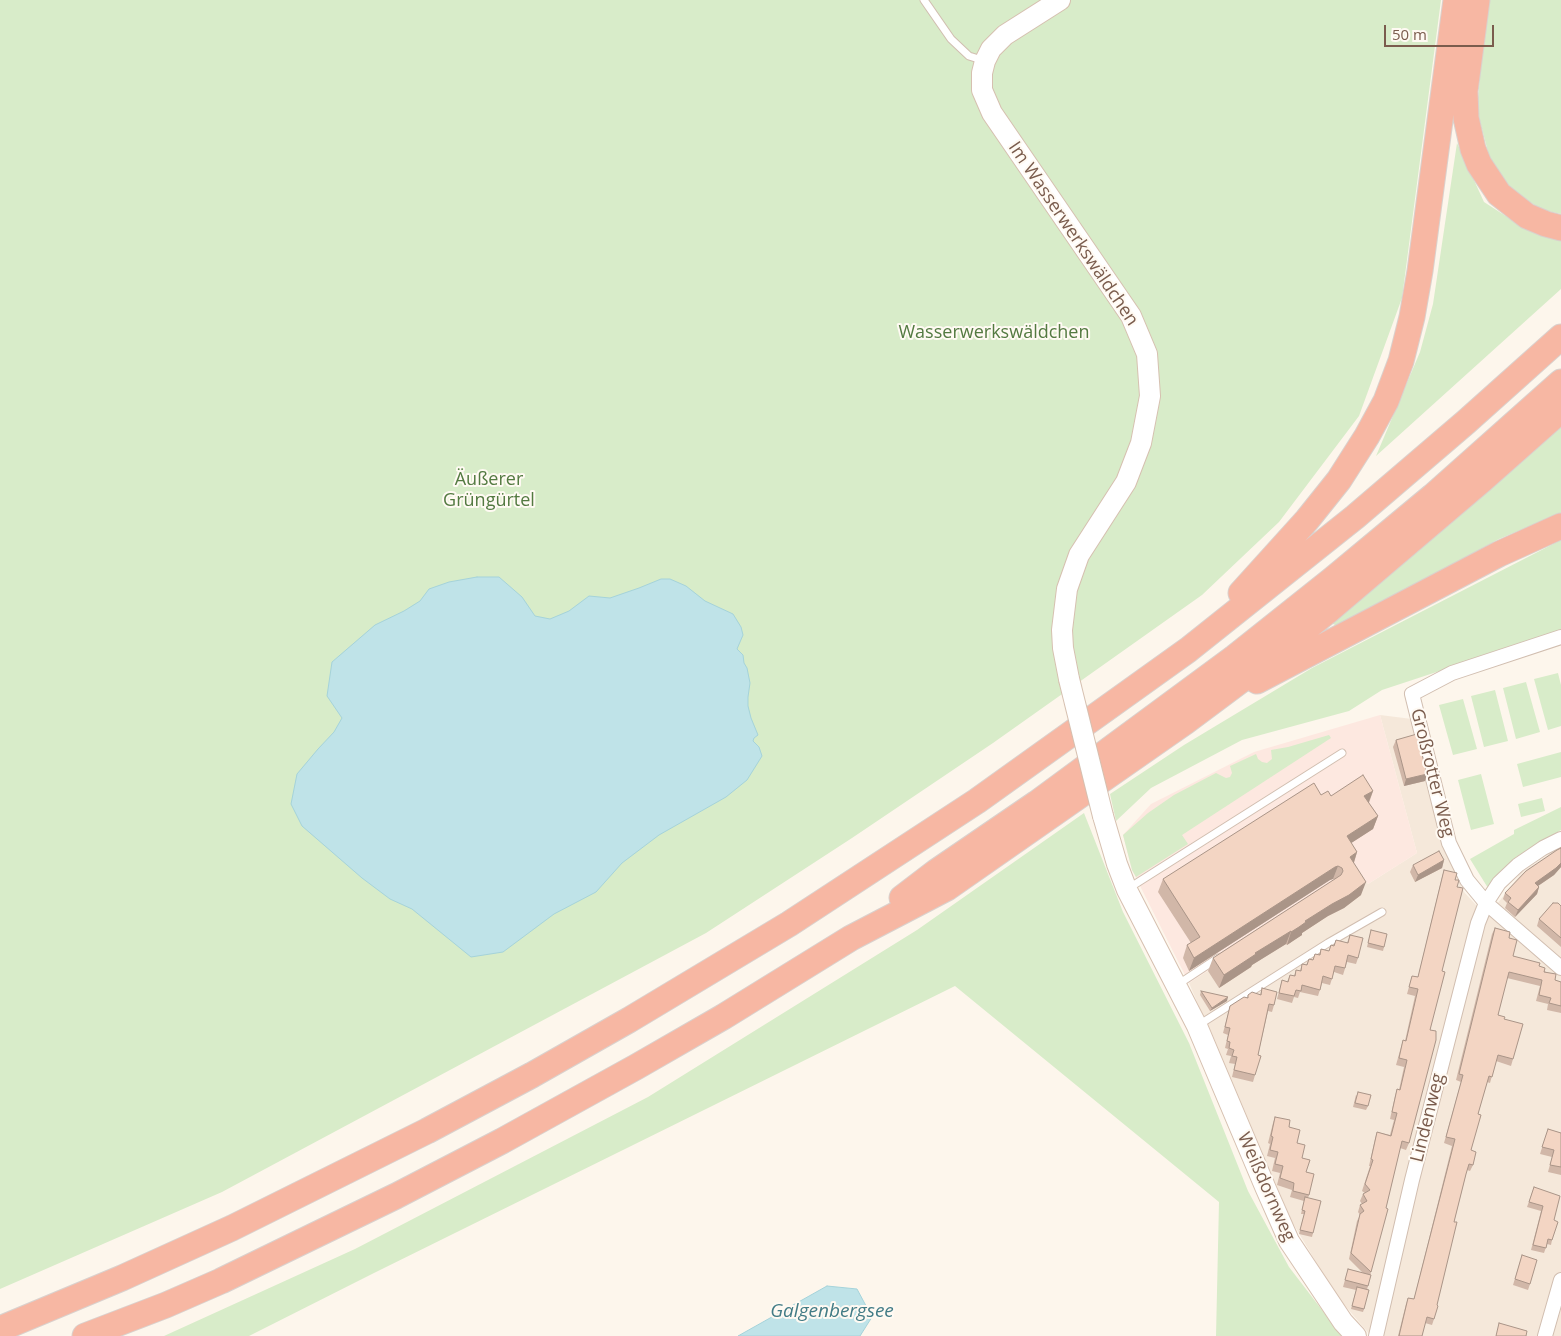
<!DOCTYPE html>
<meta charset="utf-8">
<style>
body{margin:0}
#map{position:relative;width:1561px;height:1336px;overflow:hidden;background:#fdf6ec;font-family:"Open Sans",sans-serif}
canvas{display:block}
.scale{position:absolute;left:1384px;top:25px;width:110px;height:22px;box-sizing:border-box;border:2px solid #7a5c4d;border-top:0;padding-left:6px;font-size:15px;line-height:18px;white-space:nowrap;color:#7a5c4d;-webkit-text-stroke:4px #fffaf3;paint-order:stroke}
</style>
<div id="map">
<canvas width="1561" height="1336"></canvas>
<div class="scale">50 m</div>
</div>
<script>
const context = document.querySelector('canvas').getContext('2d');
context.lineJoin = 'round';
function paint(path, color) { context.fillStyle = color; context.fill(path, 'evenodd'); }
const toPath = rows => new Path2D(rows.map(r => 'M' + r).join(''));
function strokePath(path, color, width, dash) { context.strokeStyle = color; context.lineWidth = width; context.lineCap = dash ? 'butt' : 'round'; context.setLineDash(dash || []); context.stroke(path); }
function label(font, color, halo, rows, align = 'center') {
  context.font = font + ' "Open Sans",sans-serif'; context.lineWidth = 4; context.setLineDash([]); context.textBaseline = 'middle'; context.strokeStyle = halo; context.fillStyle = color; for (const [text, x, y, turn = 0] of rows) {
    context.save(); context.translate(x, y); context.rotate((+turn || 0) * Math.PI / 180); context.textAlign = isNaN(turn) ? turn : align; if (halo) context.strokeText(text, 0, 0); context.fillText(text, 0, 0); context.restore();
  }
}
const residential = toPath([
 [1380,715,1412,719,1444,845,1464,892,1487,917,1522,872,1561,846,1561,1336,1371,1336,1335,1294,1291,1220,1189,983,1361,872,1368,884,1417,853]
]);
const commercial = toPath([
 [1380,715,1417,853,1368,884,1360,872,1189,983,1132,870,1123,835,1151,804,1254,752]
]);
const green = toPath([
 [0,0,1441,0,1402,298,1359,416,1279,522,1202,595,993,743,852,838,706,933,222,1192,0,1289],
 [1487,0,1561,0,1561,214,1543,210,1512,191,1489,156,1477,109],
 [1457,143,1484,202,1518,224,1561,240,1561,289,1376,456,1420,352,1433,304],
 [1561,423,1561,513,1499,539,1337,626,1331,623],
 [1561,540,1561,631,1382,690,1349,711,1242,740,1151,788,1116,821,1110,794,1184,745,1312,668],
 [1558,673,1561,685,1561,726,1548,730,1534,679],
 [1526,682,1540,732,1516,739,1503,688],
 [1495,690,1508,741,1484,747,1471,696],
 [1463,699,1477,749,1453,755,1439,705],
 [1329,735,1331,738,1182,835,1188,844,1136,877,1132,870,1123,835,1148,813,1174,795,1216,773,1226,778,1230,777,1232,773,1230,766,1256,754,1258,759,1262,762,1267,763,1272,759,1271,750,1288,747],
 [1561,752,1561,777,1523,787,1517,764],
 [1481,774,1494,824,1471,830,1458,780],
 [1542,798,1545,811,1521,817,1518,804],
 [1561,807,1561,830,1516,857,1488,888,1470,859,1514,834,1514,830],
 [1084,813,1123,912,1189,1043,1248,1191,1289,1267,1342,1336,1216,1336,1219,1202,955,986,374,1273,249,1336,164,1336,355,1249,648,1097,917,930]
]);
const water = toPath([
 [477,577,499,577,522,597,535,616,550,619,569,611,589,596,610,598,639,588,661,579,670,579,686,586,705,601,733,614,741,627,743,635,737,649,743,655,744,663,747,668,750,683,748,697,748,706,751,718,758,735,754,738,753,741,759,747,762,756,747,780,726,797,659,835,622,863,596,892,554,914,503,952,471,957,412,909,390,899,362,878,302,826,291,804,297,774,318,749,334,732,342,718,327,696,332,662,375,625,404,611,420,601,429,589,449,582,477,577],
 [827,1286,857,1289,872,1317,860,1336,738,1336,827,1286]
]);
const lane = toPath([
 [924,0,951,39,969,56,985,61],
 [1129,888,1342,753],
 [1177,985,1218,958],
 [1197,1026,1328,943,1382,912]
]);
const street = toPath([
 [1561,637,1452,673,1412,694,1449,843,1467,880,1486,903,1561,968],
 [1376,1336,1412,1180,1478,923,1486,903,1499,883,1518,865,1543,848,1561,839],
 [1545,1336,1561,1280]
]);
const secondary = toPath([
 [1060,0,1005,35,991,49,985,61,982,73,982,90,992,113,1131,316,1147,354,1150,396,1141,443,1126,482,1079,555,1067,589,1062,630,1063,648,1069,679],
 [1103,816,1117,864,1127,890,1197,1026,1266,1189,1289,1241,1343,1322,1356,1336]
]);
const highway = toPath([
 [1477,0,1465,91,1466,118,1473,149,1479,164,1499,194,1527,216,1546,224,1561,228],
 [1241,593,1307,520,1339,480,1367,436,1386,401,1401,361,1412,317,1420,271,1456,0],
 [1257,681,1499,554,1561,526],
 [902,898,936,872,1037,803,1235,657,1333,579,1433,496,1561,382],
 [0,1329,122,1278,232,1228,427,1131,532,1075,629,1020,789,924,977,801,1188,650,1355,517,1466,422,1561,337],
 [85,1336,166,1305,221,1281,396,1196,502,1141,636,1067,723,1017,851,938,947,888,1185,722,1252,672,1329,610,1482,480,1561,410]
]);
const secondaryBridge = toPath([
 [1069,679,1103,816]
]);
const wall = toPath([
 [1396,740,1425,781,1404,786,1393,747],
 [1373,791,1369,803,1378,816,1373,829,1351,843,1357,852,1354,863,1361,895,1344,908,1328,916,1302,933,1302,935,1294,940,1287,945,1286,944,1252,965,1251,967,1219,988,1208,971,1213,958,1335,879,1333,879,1330,880,1189,971,1183,958,1187,945,1191,943,1158,892,1163,879,1321,795,1331,796],
 [1561,848,1561,867,1554,875,1538,886,1539,887,1537,894,1515,917,1505,908,1507,903,1503,899,1505,893],
 [1444,860,1442,868,1415,882,1410,872,1413,865],
 [1444,870,1455,880,1457,887,1442,971,1430,1030,1409,1143,1406,1150,1400,1148,1371,1272,1367,1290,1364,1309,1363,1312,1351,1309,1356,1290,1343,1287,1348,1269,1363,1273,1349,1259,1357,1221,1360,1215,1358,1212,1360,1205,1362,1204,1360,1201,1363,1194,1365,1193,1362,1191,1370,1166,1369,1166,1375,1139,1377,1132,1390,1135,1394,1120,1390,1119,1395,1096,1397,1089,1399,1090,1404,1067,1396,1065,1403,1040,1405,1041,1415,996,1407,994,1412,976,1418,977,1442,877],
 [1561,906,1561,947,1537,926,1539,919],
 [1495,928,1509,938,1513,956,1539,966,1555,980,1561,982,1561,1013,1547,1010,1548,1004,1536,1001,1540,986,1507,978,1498,1015,1504,1019,1513,1059,1511,1066,1496,1061,1490,1083,1487,1082,1478,1114,1471,1150,1473,1165,1470,1171,1467,1170,1454,1222,1434,1319,1432,1325,1425,1323,1422,1336,1398,1336,1406,1304,1408,1298,1414,1299,1452,1146,1444,1143,1461,1082,1456,1080,1492,934],
 [1371,930,1384,947,1383,951,1367,947],
 [1350,935,1358,958,1356,964,1347,962,1343,975,1334,972,1330,985,1322,983,1318,996,1300,992,1298,998,1294,997,1292,1003,1277,999,1282,980,1287,982,1290,975,1294,976,1296,970,1300,971,1302,964,1306,965,1309,959,1313,960,1315,954,1319,955,1321,949,1329,951,1331,945,1334,946,1336,940,1347,943],
 [1262,988,1274,1005,1272,1012,1268,1011,1258,1055,1255,1075,1253,1082,1232,1077,1235,1064,1229,1063,1231,1056,1226,1055,1228,1049,1225,1048,1228,1035,1223,1033,1230,1006,1247,998,1248,995,1260,995],
 [1201,991,1227,1001,1210,1011,1200,995],
 [1356,1095,1368,1106,1366,1110,1353,1107],
 [1275,1117,1289,1127,1297,1143,1306,1172,1309,1195,1308,1198,1313,1233,1312,1237,1299,1234,1304,1214,1301,1214,1304,1201,1290,1197,1292,1190,1277,1185,1280,1173,1272,1171,1275,1158,1267,1156,1270,1144,1268,1143,1273,1123],
 [1548,1129,1561,1133,1561,1175,1548,1172,1552,1157,1540,1154],
 [1534,1187,1554,1220,1552,1240,1551,1245,1547,1244,1544,1253,1531,1250,1541,1211,1527,1207],
 [1522,1255,1530,1284,1528,1290,1513,1285]
]);
const shadedWall = toPath([
 [1427,774,1425,781,1404,786,1406,779],
 [1373,791,1368,804,1364,796],
 [1378,816,1373,829,1342,849,1347,836],
 [1357,852,1353,865,1350,857],
 [1444,860,1442,868,1415,882,1418,875],
 [1561,863,1561,867,1554,875,1532,890,1535,883],
 [1338,866,1333,879,1330,880,1189,971,1194,958,1335,867],
 [1366,882,1361,895,1344,908,1328,916,1302,933,1302,935,1287,945,1291,932,1305,921],
 [1539,887,1537,894,1515,917,1518,910],
 [1291,931,1286,944,1252,965,1251,967,1219,988,1224,975,1255,953],
 [1228,997,1227,1001,1210,1011,1212,1008]
]);
const building = toPath([
 [1417,734,1427,774,1406,779,1396,740,1417,734],
 [1363,775,1373,791,1364,796,1378,816,1347,836,1357,852,1350,857,1366,882,1349,895,1332,904,1305,921,1306,922,1299,927,1291,932,1291,931,1255,953,1256,954,1224,975,1213,958,1341,875,1343,871,1342,868,1338,866,1335,867,1194,958,1187,945,1200,937,1163,879,1314,783,1321,795,1328,791,1331,796,1363,775],
 [1561,848,1561,863,1556,868,1535,883,1539,887,1518,910,1508,902,1511,898,1505,893,1526,871,1557,850,1561,848],
 [1439,851,1444,860,1418,875,1413,865,1439,851],
 [1444,870,1457,873,1455,880,1459,880,1457,887,1463,888,1442,971,1445,972,1430,1030,1436,1031,1436,1040,1409,1143,1402,1141,1386,1208,1388,1209,1371,1272,1351,1253,1360,1214,1364,1211,1360,1205,1367,1201,1363,1194,1370,1190,1365,1184,1373,1160,1371,1159,1377,1132,1391,1136,1397,1113,1392,1112,1397,1089,1400,1090,1407,1060,1399,1058,1403,1040,1406,1041,1418,989,1409,987,1412,976,1418,977,1444,870],
 [1553,903,1558,903,1561,906,1561,938,1539,919,1553,903],
 [1495,928,1510,932,1509,938,1517,940,1513,956,1540,963,1539,966,1545,968,1544,972,1556,974,1555,980,1561,982,1561,1006,1549,1003,1551,998,1539,995,1542,980,1509,972,1498,1015,1505,1017,1504,1019,1523,1024,1513,1059,1498,1055,1492,1077,1489,1076,1478,1114,1481,1115,1471,1150,1476,1152,1473,1165,1469,1164,1466,1174,1454,1222,1457,1222,1437,1305,1438,1306,1434,1319,1427,1317,1422,1336,1399,1336,1408,1298,1414,1299,1455,1139,1446,1137,1463,1075,1459,1074,1495,928],
 [1371,930,1387,934,1384,947,1368,943,1371,930],
 [1350,935,1363,938,1358,958,1348,955,1345,968,1335,966,1332,979,1323,976,1320,990,1302,985,1301,991,1296,990,1294,996,1279,993,1282,980,1288,982,1290,975,1295,976,1296,970,1301,971,1302,964,1307,965,1309,959,1313,960,1315,954,1320,955,1321,949,1329,951,1331,945,1334,946,1336,940,1348,943,1350,935],
 [1262,988,1277,992,1274,1005,1269,1004,1258,1055,1261,1056,1255,1075,1234,1070,1237,1057,1232,1056,1234,1050,1229,1048,1230,1042,1227,1041,1230,1028,1225,1027,1230,1006,1244,997,1248,998,1248,995,1252,992,1261,995,1262,988],
 [1201,991,1228,997,1212,1008,1201,991],
 [1358,1092,1371,1095,1368,1106,1355,1103,1358,1092],
 [1275,1117,1290,1120,1289,1127,1300,1130,1297,1143,1305,1145,1302,1158,1310,1160,1306,1172,1314,1174,1309,1195,1293,1191,1294,1183,1280,1178,1283,1166,1275,1164,1278,1152,1270,1150,1273,1137,1271,1136,1275,1117],
 [1548,1129,1561,1133,1561,1167,1550,1165,1554,1150,1542,1147,1548,1129],
 [1534,1187,1560,1196,1554,1220,1558,1222,1552,1240,1548,1239,1546,1248,1533,1245,1543,1206,1529,1202,1534,1187],
 [1305,1197,1321,1201,1313,1233,1300,1230,1305,1211,1302,1210,1305,1197],
 [1522,1255,1537,1260,1530,1284,1515,1279,1522,1255],
 [1348,1269,1371,1275,1368,1286,1345,1280,1348,1269],
 [1357,1287,1369,1290,1364,1309,1352,1306,1357,1287],
 [1499,1323,1527,1331,1526,1336,1496,1336,1499,1323]
]);
const streetNames = [
 ["Im Wasserwerkswäldchen",1073,234,56],
 ["Großrotter Weg",1432,773,76],
 ["Lindenweg",1428,1118,-76],
 ["Weißdornweg",1266,1187,66]
];
const parkNames = [
 ["Wasserwerkswäldchen",994,333],
 ["Äußerer",489,480],
 ["Grüngürtel",489,501]
];
const waterNames = [
 ["Galgenbergsee",832,1312]
];
paint(residential, '#f5e8da');
paint(commercial, '#fde8e0');
paint(green, '#d8ecc9');
paint(water, '#bfe3e8');
strokePath(water, '#a5d3da', 1);
strokePath(lane, '#d1beb0', 9);
strokePath(street, '#d1beb0', 16);
strokePath(secondary, '#d6c0b0', 22);
strokePath(highway, '#dad1cd', 27);
strokePath(lane, '#fff', 7);
strokePath(street, '#fff', 14);
strokePath(secondary, '#fff', 20);
strokePath(highway, '#f7b7a3', 25);
strokePath(secondaryBridge, '#d6c0b0', 22, []);
strokePath(secondaryBridge, '#fff', 20);
paint(wall, '#d1b7a8');
paint(shadedWall, '#aa9588');
paint(building, '#f3d5c3');
strokePath(building, '#aa9588', 1);
label('18px', '#7a5c4d', '#fffaf3', streetNames);
label('18px', '#537a41', '#fffaf3', parkNames);
label('italic 19px', '#437c86', '#fffaf3', waterNames);
</script>
